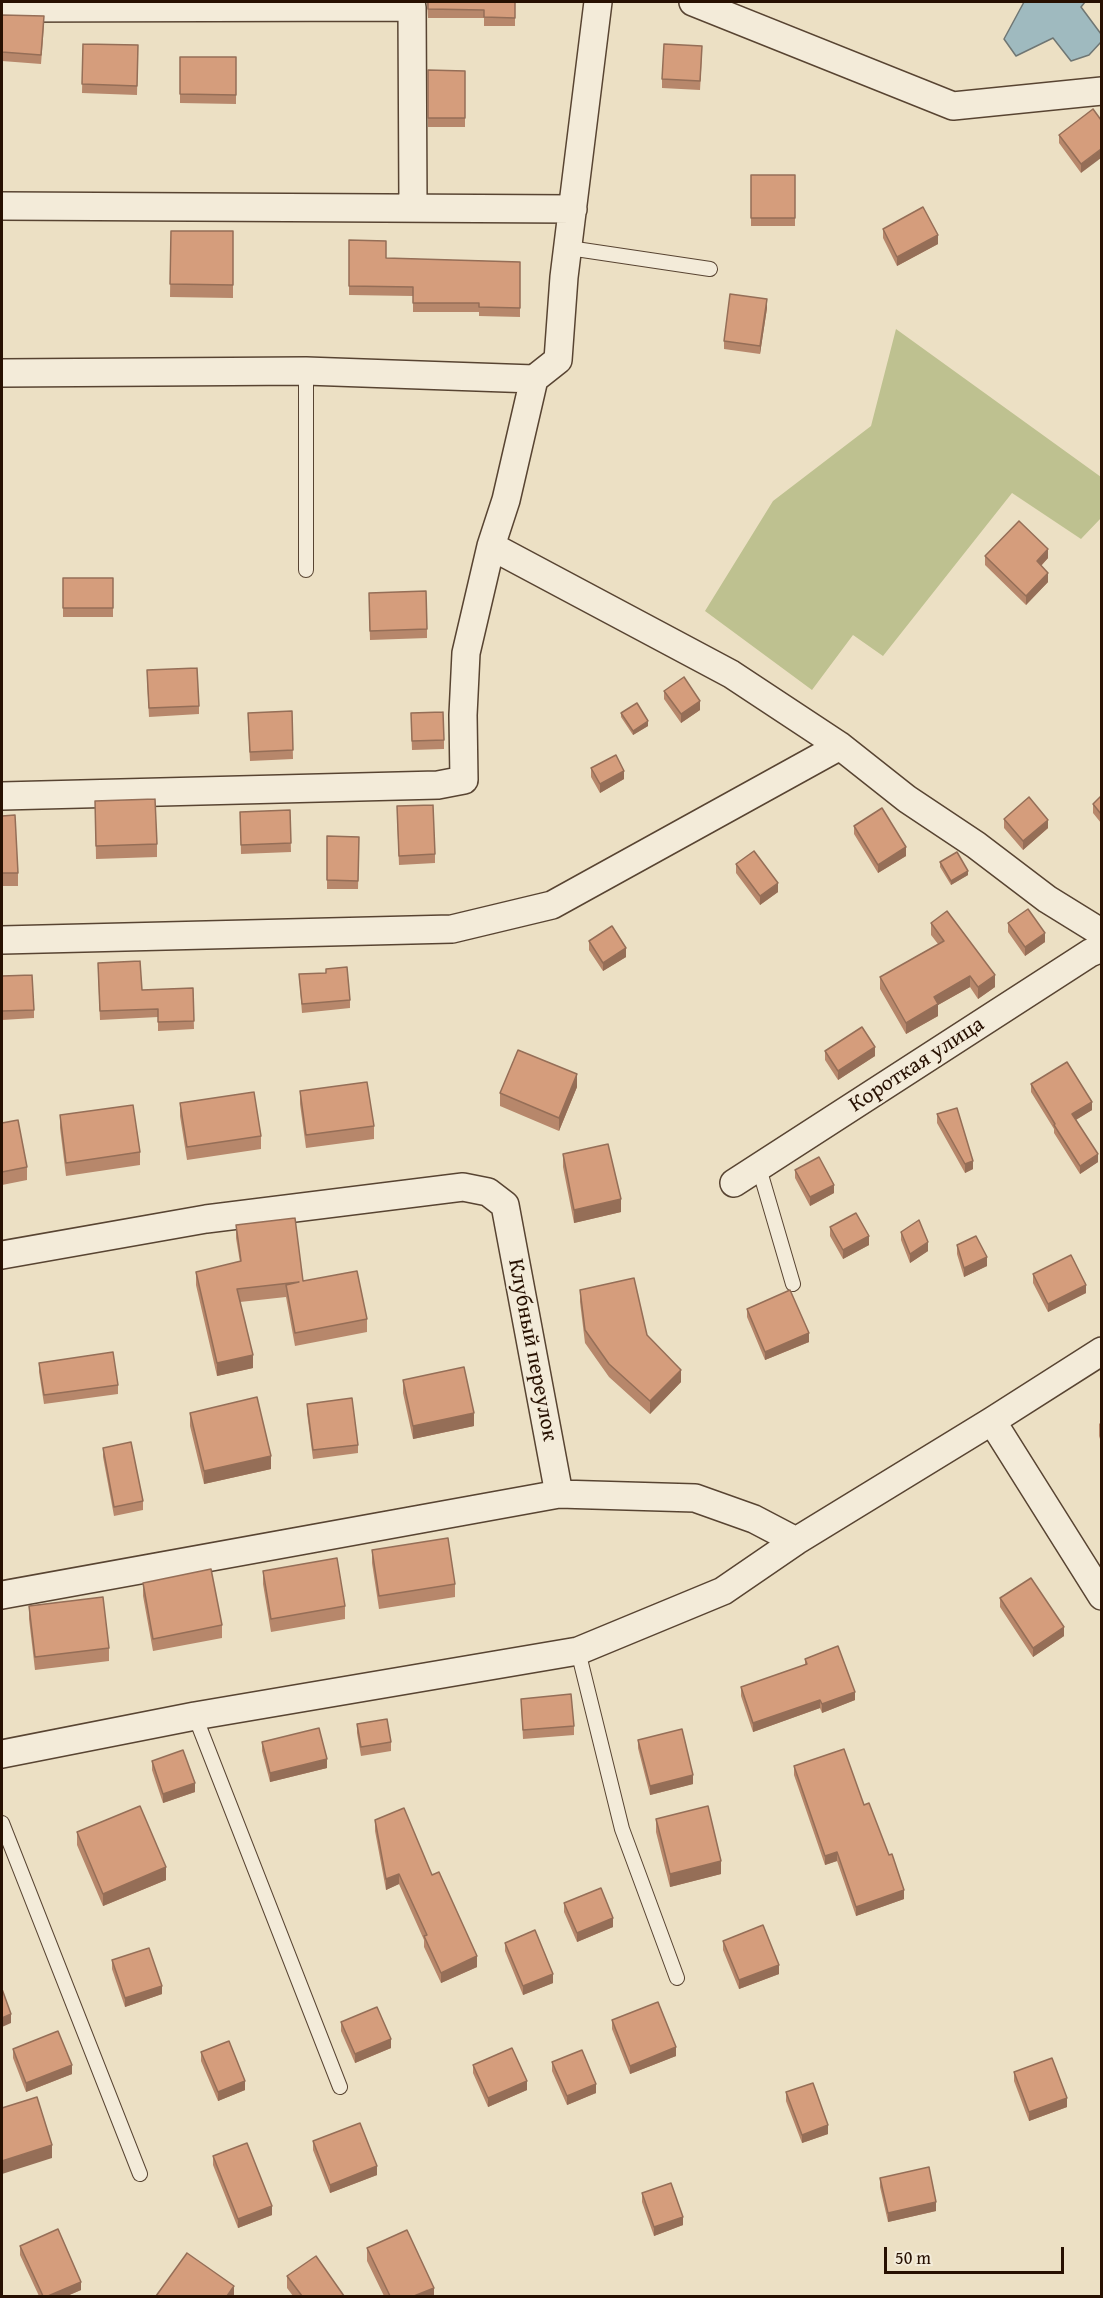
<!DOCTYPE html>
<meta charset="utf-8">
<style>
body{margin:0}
#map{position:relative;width:1103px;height:2298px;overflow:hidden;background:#ece0c4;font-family:"Gentium Book Plus",serif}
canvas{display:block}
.frame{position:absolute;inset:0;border:3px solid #271001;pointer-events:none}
.scale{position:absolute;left:884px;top:2247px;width:180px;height:27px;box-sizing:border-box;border:3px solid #271001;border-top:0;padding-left:8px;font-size:18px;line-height:21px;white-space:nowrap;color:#271001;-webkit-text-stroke:4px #f3ebd9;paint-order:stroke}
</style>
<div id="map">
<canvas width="1103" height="2298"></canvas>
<div class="frame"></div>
<div class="scale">50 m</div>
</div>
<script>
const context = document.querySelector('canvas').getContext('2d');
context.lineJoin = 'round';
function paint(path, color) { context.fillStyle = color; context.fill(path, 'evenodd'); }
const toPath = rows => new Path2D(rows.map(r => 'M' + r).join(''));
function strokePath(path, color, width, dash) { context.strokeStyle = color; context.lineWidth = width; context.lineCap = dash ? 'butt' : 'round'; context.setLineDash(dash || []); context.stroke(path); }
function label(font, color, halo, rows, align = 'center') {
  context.font = font + ' "Gentium Book Plus",serif'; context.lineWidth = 4.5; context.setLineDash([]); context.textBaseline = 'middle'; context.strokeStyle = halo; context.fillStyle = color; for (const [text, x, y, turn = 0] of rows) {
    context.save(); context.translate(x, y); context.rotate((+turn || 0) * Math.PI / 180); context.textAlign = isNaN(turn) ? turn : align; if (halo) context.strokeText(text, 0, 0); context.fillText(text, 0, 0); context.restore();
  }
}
const green = toPath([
 [896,329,1101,477,1101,518,1081,539,1012,493,883,656,853,635,812,690,705,611,773,501,871,426]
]);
const water = toPath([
 [1024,2,1085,2,1081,7,1101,34,1101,42,1089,55,1071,61,1053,38,1016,56,1004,39,1024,2]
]);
const lane = toPath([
 [569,248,710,269],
 [306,570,306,371],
 [759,1168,793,1284],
 [578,1651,622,1829,677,1978],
 [195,1716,340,2087],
 [2,1823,140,2174]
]);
const street = toPath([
 [693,2,953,106,1102,91],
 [2,8,412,7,413,207],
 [2,206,573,209],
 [2,373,306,371,534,379],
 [491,546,731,674,840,746,907,799,976,845,1047,899,1102,933],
 [2,796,438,785,464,780,463,715,466,653,491,546,506,500,534,379,558,360,564,277,598,2],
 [2,940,452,929,552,905,840,746],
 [734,1183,1090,953,1102,948],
 [2,1255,206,1219,463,1187,488,1192,505,1205,559,1494],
 [992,1421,1102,1596],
 [2,1595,559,1494,695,1498,754,1519,796,1541],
 [2,1754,195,1716,578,1651,723,1591,796,1541,992,1421,1102,1351]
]);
const wall = toPath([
 [427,2,515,2,515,26,484,26,484,18,428,18],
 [2,15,44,25,41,64,2,61],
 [83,44,138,45,137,95,82,93],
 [702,55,700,90,662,88,662,79],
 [180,57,236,57,236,104,180,103],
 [428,70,465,71,465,127,428,127],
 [1093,109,1081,173,1059,143,1059,135],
 [751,175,795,175,795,226,751,226],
 [883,229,938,244,897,266,883,238],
 [171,231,233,231,233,298,170,297],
 [349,240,386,258,520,262,520,317,479,316,479,312,413,312,413,296,349,295],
 [767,308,760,354,724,349,724,341],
 [985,556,1048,558,1041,566,1048,582,1026,605,985,565],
 [63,578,113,578,113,617,63,617],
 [369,602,427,629,427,638,370,640],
 [147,679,199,706,199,714,149,717],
 [664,691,700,710,681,723,664,699],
 [292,711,293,759,250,761,248,722],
 [621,713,648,726,633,735,621,717],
 [411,722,444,740,444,749,412,750],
 [591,768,624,779,600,793,591,777],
 [1101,796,1101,823,1093,813,1093,804],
 [95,801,157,844,157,857,96,859],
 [290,810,291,852,241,854,240,812],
 [397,815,435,854,435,863,399,865],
 [2,816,18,873,18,886,2,886],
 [1004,819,1048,828,1023,850,1004,828],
 [854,826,906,856,878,873,854,834],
 [327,836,359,837,358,889,327,889],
 [940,862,968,875,951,885,940,867],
 [736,864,778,892,760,905,736,873],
 [931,923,995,987,978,999,970,987,938,1005,938,1016,906,1034,880,989,880,977,938,944,931,935],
 [1008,923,1045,942,1025,956,1008,932],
 [589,941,626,957,603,971,589,950],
 [98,972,142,990,193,988,194,1029,158,1031,158,1017,100,1020],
 [299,974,350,1000,350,1008,302,1013],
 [2,976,34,1010,34,1018,2,1020],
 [825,1051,875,1056,838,1080,825,1060],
 [1031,1084,1092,1110,1076,1120,1098,1162,1080,1174,1054,1133,1054,1129,1031,1092],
 [577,1087,559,1131,500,1106,500,1093],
 [300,1091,374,1126,374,1139,306,1148,300,1104],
 [180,1103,261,1136,261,1149,187,1160,180,1116],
 [937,1114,973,1169,965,1173,937,1123],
 [60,1115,140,1152,140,1165,66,1176,60,1128],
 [2,1123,27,1167,27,1180,2,1185],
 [563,1154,621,1212,574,1223,563,1167],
 [795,1170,834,1193,810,1206,795,1178],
 [236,1225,303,1281,367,1319,367,1332,295,1346,286,1297,240,1302,253,1368,217,1376,196,1285,196,1272,240,1262,236,1238],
 [830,1227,869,1245,843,1259,830,1236],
 [901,1232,928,1251,910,1263,901,1240],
 [957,1245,987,1266,964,1277,957,1254],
 [1033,1274,1086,1293,1048,1312,1033,1283],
 [580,1290,647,1335,681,1382,650,1414,609,1377,585,1343,580,1302],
 [747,1309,809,1342,765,1360,747,1317],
 [39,1363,118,1385,118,1394,44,1404,39,1372],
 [403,1380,474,1426,413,1439,403,1393],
 [307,1404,358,1445,358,1453,313,1459,307,1413],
 [190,1413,271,1469,204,1484,190,1426],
 [1101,1422,1101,1442,1099,1436,1099,1424],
 [103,1448,143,1501,143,1510,114,1516,103,1457],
 [372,1550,455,1584,455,1597,379,1609,372,1563],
 [263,1571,345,1606,345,1619,271,1632,263,1584],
 [143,1583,222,1625,222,1638,153,1651,143,1596],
 [1000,1598,1064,1636,1033,1657,1000,1607],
 [29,1606,109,1648,109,1661,35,1670,29,1619],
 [805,1659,855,1700,822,1713,820,1708,753,1732,741,1696,741,1687,805,1665],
 [521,1699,574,1726,574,1735,523,1739],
 [357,1724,391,1742,391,1751,361,1756,357,1733],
 [638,1740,693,1784,650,1795,638,1748],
 [262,1742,327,1768,270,1782,262,1751],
 [152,1761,195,1792,163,1803,152,1770],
 [794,1766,864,1805,904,1899,856,1916,837,1861,825,1865,794,1775],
 [656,1819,721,1874,670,1887,656,1832],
 [375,1820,432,1875,477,1967,441,1983,424,1947,424,1940,399,1884,386,1890,375,1831],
 [77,1832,166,1880,103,1906,77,1845],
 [564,1903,613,1927,577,1942,564,1912],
 [723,1941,779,1974,739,1989,723,1950],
 [505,1943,553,1983,523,1995,505,1951],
 [112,1960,162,1994,125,2007,112,1969],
 [612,2020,676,2056,630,2074,612,2029],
 [341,2022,391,2048,355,2063,341,2031],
 [13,2049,72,2074,26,2092,13,2058],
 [201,2052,245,2090,218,2101,201,2061],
 [552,2062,596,2093,567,2105,552,2071],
 [473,2065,527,2090,488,2107,473,2073],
 [1014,2072,1067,2107,1029,2121,1014,2081],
 [786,2092,828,2134,802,2143,786,2101],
 [313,2141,377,2175,330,2193,313,2150],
 [213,2156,272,2215,238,2228,213,2165],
 [880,2178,936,2211,888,2222,880,2187],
 [642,2193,683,2225,654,2236,642,2202],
 [20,2246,81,2290,67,2296,39,2296,20,2255],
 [367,2248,434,2296,384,2296,367,2261],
 [287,2276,344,2296,293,2296,287,2288]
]);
const shadedWall = toPath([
 [1101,149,1101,158,1081,173,1081,164],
 [938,235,938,244,897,266,897,257],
 [767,299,767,308,760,354,760,346],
 [1048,549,1048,558,1037,570,1037,561],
 [1048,573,1048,582,1026,605,1026,596],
 [700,701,700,710,681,723,681,714],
 [648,721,648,726,633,735,633,731],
 [624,771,624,779,600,793,600,784],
 [1048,820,1048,828,1023,850,1023,841],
 [906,847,906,856,878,873,878,865],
 [968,871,968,875,951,885,951,881],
 [778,883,778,892,760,905,760,896],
 [1045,933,1045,942,1025,956,1025,947],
 [626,948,626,957,603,971,603,963],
 [995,975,995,987,978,999,978,987],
 [970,976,970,987,938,1005,938,1016,906,1034,906,1023,934,997],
 [875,1047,875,1056,838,1080,838,1071],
 [577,1074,577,1087,559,1131,559,1118],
 [1092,1102,1092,1110,1072,1122,1072,1114],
 [1098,1154,1098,1162,1080,1174,1080,1166],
 [973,1161,973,1169,965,1173,965,1164],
 [834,1185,834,1193,810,1206,810,1197],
 [621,1199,621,1212,574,1223,574,1210],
 [869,1236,869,1245,843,1259,843,1250],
 [928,1242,928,1251,910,1263,910,1254],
 [987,1257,987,1266,964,1277,964,1268],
 [1086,1285,1086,1293,1048,1312,1048,1304],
 [809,1333,809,1342,765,1360,765,1352],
 [253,1355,253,1368,217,1376,217,1363],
 [681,1370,681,1382,650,1414,650,1401],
 [474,1413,474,1426,413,1439,413,1426],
 [271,1456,271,1469,204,1484,204,1471],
 [1064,1627,1064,1636,1033,1657,1033,1648],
 [855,1692,855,1700,822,1713,822,1704],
 [820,1700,820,1708,753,1732,753,1723],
 [327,1759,327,1768,270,1782,270,1773],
 [693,1775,693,1784,650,1795,650,1786],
 [195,1783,195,1792,163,1803,163,1794],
 [837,1852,837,1861,825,1865,825,1856],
 [721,1861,721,1874,670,1887,670,1874],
 [166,1867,166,1880,103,1906,103,1894],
 [399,1874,399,1884,386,1890,386,1879],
 [904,1890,904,1899,856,1916,856,1907],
 [613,1918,613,1927,577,1942,577,1933],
 [477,1956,477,1967,441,1983,441,1973],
 [779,1965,779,1974,739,1989,739,1980],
 [553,1974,553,1983,523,1995,523,1986],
 [162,1986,162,1994,125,2007,125,1998],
 [11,2014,11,2023,2,2027,2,2018],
 [391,2039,391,2048,355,2063,355,2054],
 [676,2047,676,2056,630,2074,630,2066],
 [72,2065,72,2074,26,2092,26,2083],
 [245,2081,245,2090,218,2101,218,2092],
 [527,2081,527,2090,488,2107,488,2098],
 [596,2084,596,2093,567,2105,567,2096],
 [1067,2098,1067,2107,1029,2121,1029,2112],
 [828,2125,828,2134,802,2143,802,2135],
 [52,2145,52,2158,2,2174,2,2161],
 [377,2166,377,2175,330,2193,330,2185],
 [936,2202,936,2211,888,2222,888,2213],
 [272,2206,272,2215,238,2228,238,2219],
 [683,2217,683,2225,654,2236,654,2227],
 [81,2282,81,2290,67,2296,48,2296],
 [234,2286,234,2296,227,2296],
 [434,2288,434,2296,414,2296]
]);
const building = toPath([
 [428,2,515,2,515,18,484,17,484,10,428,9,428,2],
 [2,15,44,16,41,55,2,52,2,15],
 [83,44,138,45,137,86,82,84,83,44],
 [664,44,702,46,700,81,662,79,664,44],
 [180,57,236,57,236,95,180,94,180,57],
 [428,70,465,71,465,118,428,118,428,70],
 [1093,109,1101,120,1101,149,1081,164,1059,135,1093,109],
 [751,175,795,175,795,218,751,218,751,175],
 [923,207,938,235,897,257,883,229,923,207],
 [171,231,233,231,233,285,170,284,171,231],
 [349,240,386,241,386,258,520,262,520,308,479,307,479,303,413,303,413,287,349,286,349,240],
 [730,294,767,299,760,346,724,341,730,294],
 [1019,521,1048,549,1037,561,1048,573,1026,596,985,556,1019,521],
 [63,578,113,578,113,608,63,608,63,578],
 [426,591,427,629,370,631,369,593,426,591],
 [197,668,199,706,149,708,147,670,197,668],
 [684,677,700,701,681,714,664,691,684,677],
 [637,703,648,721,633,731,621,713,637,703],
 [292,711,293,750,250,752,248,713,292,711],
 [443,712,444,740,412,741,411,713,443,712],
 [616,755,624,771,600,784,591,768,616,755],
 [1101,796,1101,814,1093,804,1101,796],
 [1029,797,1048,820,1023,841,1004,819,1029,797],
 [155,799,157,844,96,846,95,801,155,799],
 [433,805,435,854,399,856,397,806,433,805],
 [882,808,906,847,878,865,854,826,882,808],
 [290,810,291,843,241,845,240,812,290,810],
 [15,815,18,873,2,873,2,816,15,815],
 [327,836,359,837,358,881,327,880,327,836],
 [754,851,778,883,760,896,736,864,754,851],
 [957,852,968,871,951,881,940,862,957,852],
 [1028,909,1045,933,1025,947,1008,923,1028,909],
 [947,911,995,975,978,987,970,976,934,997,938,1004,906,1023,880,977,944,941,931,923,947,911],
 [612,926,626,948,603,963,589,941,612,926],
 [140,961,142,990,193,988,194,1021,158,1022,158,1009,100,1011,98,963,140,961],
 [347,967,350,1000,302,1004,299,974,326,973,326,969,347,967],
 [32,975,34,1010,2,1011,2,976,32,975],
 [862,1027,875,1047,838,1071,825,1051,862,1027],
 [518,1050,577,1074,559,1118,500,1093,518,1050],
 [1067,1062,1092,1102,1072,1114,1098,1154,1080,1166,1054,1125,1055,1124,1031,1084,1067,1062],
 [367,1082,374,1126,306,1135,300,1091,367,1082],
 [254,1092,261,1136,187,1147,180,1103,254,1092],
 [133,1105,140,1152,66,1163,60,1115,133,1105],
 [957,1108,973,1161,965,1164,937,1114,957,1108],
 [18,1120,27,1167,2,1172,2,1123,18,1120],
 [608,1144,621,1199,574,1210,563,1154,608,1144],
 [819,1157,834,1185,810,1197,795,1170,819,1157],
 [856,1213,869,1236,843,1250,830,1227,856,1213],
 [295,1218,303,1281,357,1271,367,1319,295,1333,286,1285,299,1282,237,1289,253,1355,217,1363,196,1272,241,1261,236,1225,295,1218],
 [919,1220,928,1242,910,1254,901,1232,919,1220],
 [976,1236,987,1257,964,1268,957,1245,976,1236],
 [1071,1255,1086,1285,1048,1304,1033,1274,1071,1255],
 [634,1278,647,1335,681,1370,650,1401,609,1364,585,1330,580,1290,634,1278],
 [790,1290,809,1333,765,1352,747,1309,790,1290],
 [113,1352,118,1385,44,1395,39,1363,113,1352],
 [464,1367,474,1413,413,1426,403,1380,464,1367],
 [257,1397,271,1456,204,1471,190,1413,257,1397],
 [352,1398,358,1445,313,1450,307,1404,352,1398],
 [131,1442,143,1501,114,1507,103,1448,131,1442],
 [448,1538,455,1584,379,1596,372,1550,448,1538],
 [337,1558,345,1606,271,1619,263,1571,337,1558],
 [211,1569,222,1625,153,1639,143,1583,211,1569],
 [1031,1578,1064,1627,1033,1648,1000,1598,1031,1578],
 [103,1597,109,1648,35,1657,29,1606,103,1597],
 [838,1646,855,1692,822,1704,820,1700,753,1723,741,1687,807,1664,805,1659,838,1646],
 [571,1694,574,1726,523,1730,521,1699,571,1694],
 [387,1719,391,1742,361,1747,357,1724,387,1719],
 [319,1728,327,1759,270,1773,262,1742,319,1728],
 [682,1729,693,1775,650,1786,638,1740,682,1729],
 [844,1749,864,1805,869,1803,889,1855,892,1854,904,1890,856,1907,837,1852,825,1856,794,1766,844,1749],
 [183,1750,195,1783,163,1794,152,1761,183,1750],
 [140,1806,166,1867,103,1894,77,1832,140,1806],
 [708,1806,721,1861,670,1874,656,1819,708,1806],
 [404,1808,432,1875,439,1872,477,1956,441,1973,424,1936,427,1935,399,1874,386,1879,375,1820,404,1808],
 [601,1888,613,1918,577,1933,564,1903,601,1888],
 [763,1925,779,1965,739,1980,723,1941,763,1925],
 [535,1930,553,1974,523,1986,505,1943,535,1930],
 [149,1948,162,1986,125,1998,112,1960,149,1948],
 [2,1989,11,2014,2,2018,2,1989],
 [658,2002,676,2047,630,2066,612,2020,658,2002],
 [377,2007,391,2039,355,2054,341,2022,377,2007],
 [58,2031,72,2065,26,2083,13,2049,58,2031],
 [229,2041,245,2081,218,2092,201,2052,229,2041],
 [512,2048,527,2081,488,2098,473,2065,512,2048],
 [582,2050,596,2084,567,2096,552,2062,582,2050],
 [1052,2058,1067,2098,1029,2112,1014,2072,1052,2058],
 [813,2083,828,2125,802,2135,786,2092,813,2083],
 [37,2097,52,2145,2,2161,2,2108,37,2097],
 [360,2123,377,2166,330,2185,313,2141,360,2123],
 [247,2143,272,2206,238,2219,213,2156,247,2143],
 [929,2167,936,2202,888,2213,880,2178,929,2167],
 [671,2183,683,2217,654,2227,642,2193,671,2183],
 [58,2229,81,2282,48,2296,43,2296,20,2246,58,2229],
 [407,2230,434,2288,414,2296,390,2296,367,2248,407,2230],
 [187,2253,234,2286,227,2296,156,2296,187,2253],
 [316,2256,344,2296,302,2296,287,2276,316,2256]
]);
const streetNames = [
 ["Короткая улица",917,1065,-33],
 ["Клубный переулок",532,1350,79]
];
paint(green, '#bec190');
paint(water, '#9fbabf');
strokePath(water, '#6f7673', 1.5);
strokePath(lane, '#584432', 16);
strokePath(street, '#584432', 30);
strokePath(lane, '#f3ebd9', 14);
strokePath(street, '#f3ebd9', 27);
paint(wall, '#b7876b');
paint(shadedWall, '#956e57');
paint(building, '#d59d7c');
strokePath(building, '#956e57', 1.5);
label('22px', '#271001', '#f3ebd9', streetNames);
</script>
